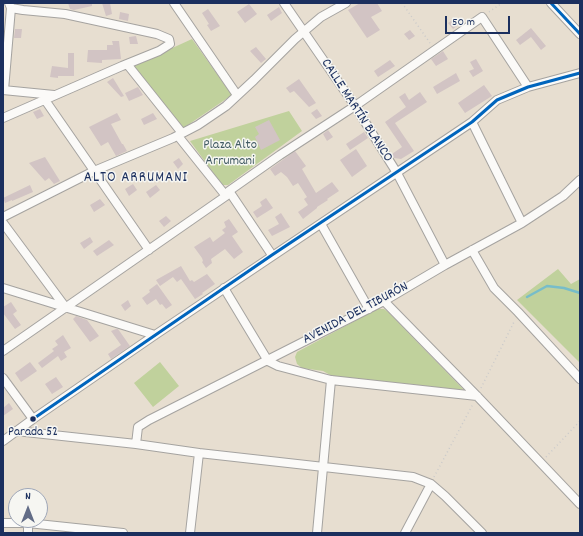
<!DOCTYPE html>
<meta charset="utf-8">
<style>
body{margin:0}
#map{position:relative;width:583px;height:536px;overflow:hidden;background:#e7ded0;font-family:Dekko,sans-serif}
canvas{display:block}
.frame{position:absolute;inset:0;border:4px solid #1b2f5e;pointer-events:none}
.north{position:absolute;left:8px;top:488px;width:40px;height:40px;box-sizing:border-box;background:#f6f6f2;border:1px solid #9ea6b7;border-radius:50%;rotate:0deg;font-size:11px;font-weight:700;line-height:16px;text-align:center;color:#1b2f5e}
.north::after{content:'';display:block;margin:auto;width:14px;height:18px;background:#626c86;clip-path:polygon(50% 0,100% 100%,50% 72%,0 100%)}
.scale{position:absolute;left:445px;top:16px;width:65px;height:18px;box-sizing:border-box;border:2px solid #1b2f5e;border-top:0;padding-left:5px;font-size:12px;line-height:14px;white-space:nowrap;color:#1b2f5e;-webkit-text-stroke:3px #f6f6f2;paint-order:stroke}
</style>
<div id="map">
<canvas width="583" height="536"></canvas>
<div class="frame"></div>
<div class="north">N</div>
<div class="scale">50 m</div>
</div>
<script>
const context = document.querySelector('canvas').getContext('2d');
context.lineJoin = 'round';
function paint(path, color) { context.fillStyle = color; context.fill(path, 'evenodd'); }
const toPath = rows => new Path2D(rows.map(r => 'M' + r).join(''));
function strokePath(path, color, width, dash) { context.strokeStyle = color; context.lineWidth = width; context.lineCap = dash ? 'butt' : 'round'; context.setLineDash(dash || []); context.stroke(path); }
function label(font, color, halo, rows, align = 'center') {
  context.font = font + ' Dekko,sans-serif'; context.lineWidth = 3; context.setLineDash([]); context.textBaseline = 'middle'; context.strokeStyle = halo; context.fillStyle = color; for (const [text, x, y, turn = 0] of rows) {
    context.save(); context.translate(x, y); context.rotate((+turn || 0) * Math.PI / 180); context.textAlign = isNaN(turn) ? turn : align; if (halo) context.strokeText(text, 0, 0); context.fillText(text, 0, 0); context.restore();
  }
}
const green = toPath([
 [192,39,232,95,182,129,133,66],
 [289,111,302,131,228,185,222,185,190,141],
 [558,269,571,284,580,279,580,363,517,300],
 [377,309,384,309,388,312,464,390,332,376,323,371,302,368,297,364,295,357,297,352],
 [160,362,179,386,153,407,134,383]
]);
const stream = toPath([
 [527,297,547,286,564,288,580,293]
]);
const building = toPath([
 [68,3,92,3,92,6,74,10,70,9],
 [102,3,110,3,112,14,106,16],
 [360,3,377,3,382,11,371,17,380,30,367,38,348,10],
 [249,4,257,14,245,23,237,12],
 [279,7,282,13,271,21,267,15],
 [208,9,220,26,211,31,207,25,209,24,202,13],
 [120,12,129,14,128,21,119,19],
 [454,19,458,25,453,29,448,23],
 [531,28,546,46,541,50,531,37,520,45,516,40],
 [15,29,22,29,21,38,14,38],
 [410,30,415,36,409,40,404,34],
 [136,36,138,44,130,44,129,37],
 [112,41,119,41,121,59,102,60,102,63,87,62,88,50,107,50,107,45,113,45],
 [256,47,266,59,261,63,250,51],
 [443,51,448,59,436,66,431,59],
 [68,53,74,53,74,76,58,76,58,78,50,77,52,66,68,68],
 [476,59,483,71,473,77,469,71,474,69,470,62],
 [390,60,395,66,378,77,374,71],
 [456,73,460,81,437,94,433,87],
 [113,78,124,96,121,97,107,82],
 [299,79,316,103,309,107,294,91,290,93,286,88],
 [484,85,492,96,465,113,458,103],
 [138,87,143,95,129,101,125,93],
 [420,92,427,102,395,123,414,151,401,159,394,158,392,154,402,147,385,122,406,107,399,97,405,93,409,100],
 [40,109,44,116,37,119,33,112],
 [317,109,322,116,316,119,311,113],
 [117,113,121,120,111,124,122,144,123,144,127,151,116,156,108,142,101,146,89,127],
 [153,113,157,119,144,125,141,119],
 [269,120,280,140,261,150,255,137,259,134,255,127],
 [328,130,333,137,327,141,323,134],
 [364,132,368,138,350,150,346,144],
 [356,149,367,166,352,177,340,160],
 [295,151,306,166,302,169,316,193,332,182,339,191,327,199,328,200,317,207,317,208,303,219,298,212,308,205,304,199,307,197,298,183,293,186,287,177,281,172,275,176,270,169],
 [45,157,60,181,54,184,49,178,45,181,29,163],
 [179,158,183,164,178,169,173,162],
 [133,184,137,190,129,196,125,189],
 [30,185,33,192,12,201,12,200,5,203,3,198],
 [156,185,160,190,150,198,146,192],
 [266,198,273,208,257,218,253,212,262,206,260,202],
 [100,199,105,205,94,212,90,205],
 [281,213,290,227,272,236,268,230,279,224,275,217],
 [166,216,171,221,164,227,159,221],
 [229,219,238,232,232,236,243,252,234,259,225,249,211,259,212,263,206,268,202,262,203,261,202,258,194,247,210,237,213,242,225,233,222,230,226,227,224,222],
 [90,237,93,242,84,249,80,243],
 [109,240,114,245,97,256,93,251],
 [181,266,190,281,192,280,194,282,207,274,215,284,202,293,203,294,195,299,181,279,177,282,173,277,160,286,156,280],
 [157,284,172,305,166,309,162,304,160,305,156,299,147,305,142,298,150,292,149,290],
 [128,300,131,306,125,311,121,305],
 [11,302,17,311,13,314,21,325,15,329,3,313,3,307],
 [76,316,87,320,99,336,90,342,73,319],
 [116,329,118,329,130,346,111,359,108,354,121,345,111,331],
 [63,335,71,348,64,352,67,357,61,361,58,356,42,368,38,363,54,351,52,349,58,345,55,341],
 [30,362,37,371,21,382,15,373],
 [56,377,63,387,52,394,45,384],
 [9,403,13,409,3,416,3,408]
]);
const path = toPath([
 [402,3,430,43],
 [489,12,502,3],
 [481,388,515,320],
 [546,457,580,421],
 [434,477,473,404]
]);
const minor = toPath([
 [174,3,237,95],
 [284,3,355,106,397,173,445,265],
 [551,3,580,34],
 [127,64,182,133],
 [3,90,54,95],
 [4,90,11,8],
 [45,100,149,250],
 [3,118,122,66,159,51,170,44,169,39,157,34,65,14,23,10,11,8,9,3],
 [472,122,522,223],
 [178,136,226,196],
 [229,191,272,255],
 [3,217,94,171,173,138,198,125,226,106,254,80,295,39,321,17,346,3],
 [3,223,66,308],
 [321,224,369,309],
 [472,250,494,288,518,312,580,379],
 [3,288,155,335],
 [224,288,268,361,278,366,331,380,477,396],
 [384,301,477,396,580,504],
 [3,351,226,196,229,191,280,155,355,106,482,17,528,87],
 [3,378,33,419],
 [16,431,136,444,199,453,190,533],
 [3,441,33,419,155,335,472,122,497,100,528,87,580,73],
 [136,444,138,427,149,420,384,301,445,265,522,223,563,196,580,180],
 [199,453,413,477,431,484,445,496,482,533],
 [3,523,28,523,123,533],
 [28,533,28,523],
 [317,533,331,380],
 [405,533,431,484]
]);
const bus1 = toPath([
 [551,3,580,34],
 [33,419,272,255,472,122,497,100,528,87,580,73]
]);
const markers = [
 [33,419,3.5,"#1b2f5e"]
];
const busNames = [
 ["Parada 52",33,433]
];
const streetNames = [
 ["CALLE MARTÍN BLANCO",356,111,57],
 ["AVENIDA DEL TIBURÓN",356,314,-28]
];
const parkNames = [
 ["Plaza Alto",230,146],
 ["Arrumani",230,162]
];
const neighbourhoodNames = [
 ["ALTO ARRUMANI",136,179]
];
paint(green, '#c0d19c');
strokePath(stream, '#77bdc9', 2.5);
paint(building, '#d2c4c4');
strokePath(minor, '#a5a3a0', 10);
strokePath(path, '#cbcaca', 1.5, [1, 3]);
strokePath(minor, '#fbfaf8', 8);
strokePath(bus1, '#0065bd', 3);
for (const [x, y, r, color] of markers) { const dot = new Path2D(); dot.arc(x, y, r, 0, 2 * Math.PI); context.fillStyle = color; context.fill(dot); strokePath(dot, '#f6f6f2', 1.5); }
label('13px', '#1b2f5e', '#f6f6f2', busNames);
label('14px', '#1b2f5e', '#f6f6f2', streetNames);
label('14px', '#435c64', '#f6f6f2', parkNames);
context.letterSpacing = '1px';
label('15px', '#1b2f5e', '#f6f6f2', neighbourhoodNames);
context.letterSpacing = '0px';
</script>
